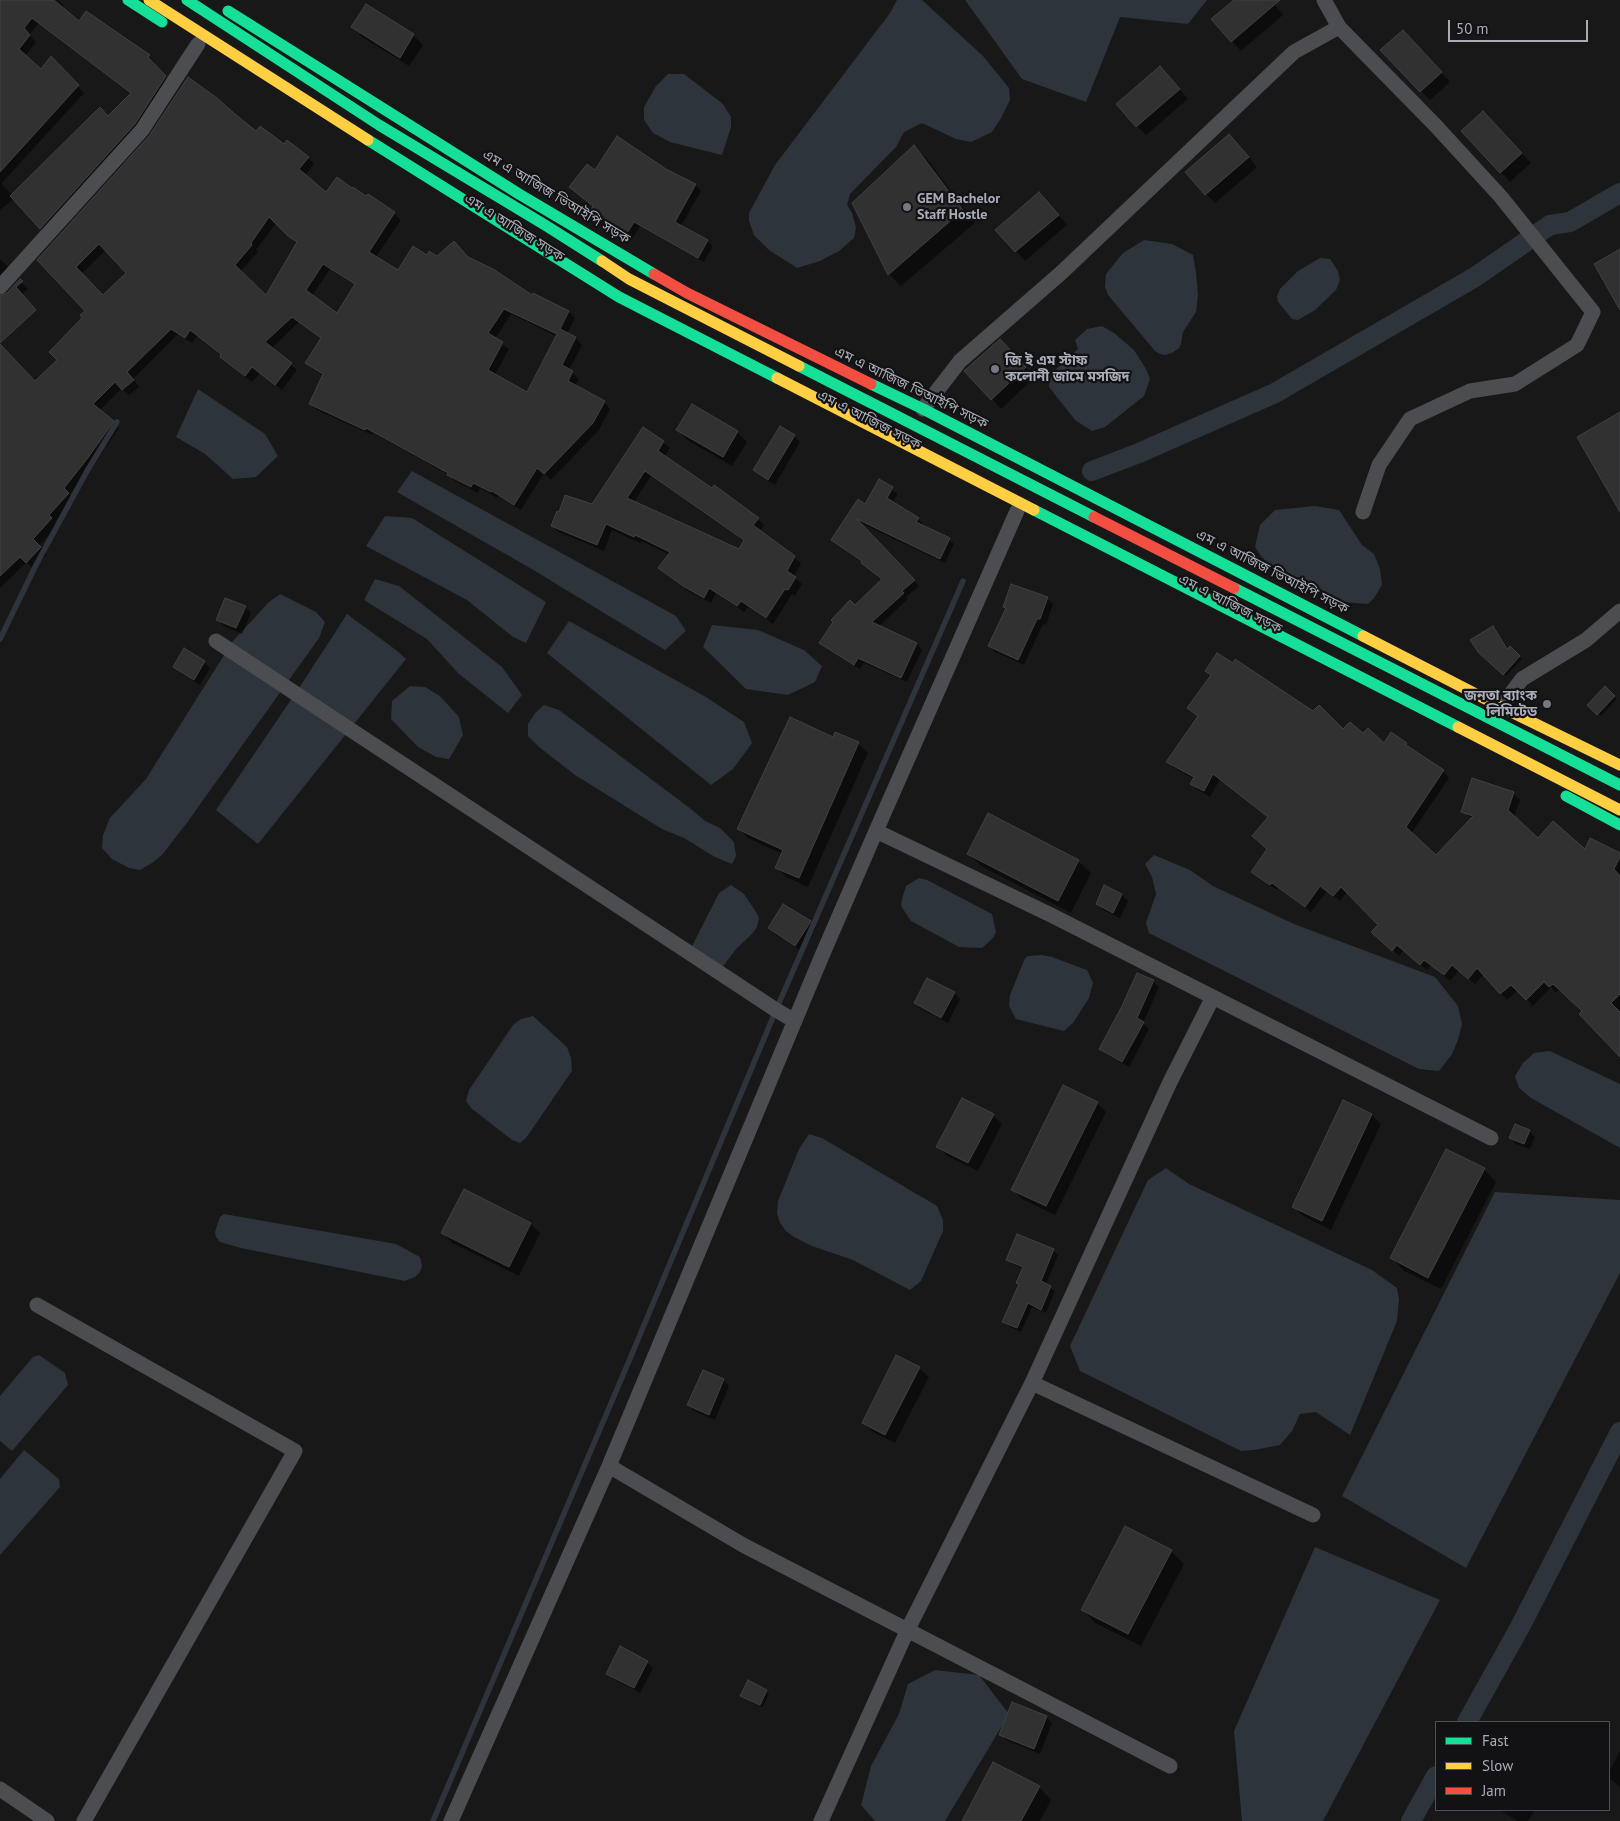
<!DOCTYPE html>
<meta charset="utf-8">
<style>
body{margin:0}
#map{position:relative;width:1620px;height:1821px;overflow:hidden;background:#181818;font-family:"PT Sans",sans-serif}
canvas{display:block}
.legend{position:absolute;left:1435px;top:1721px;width:175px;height:90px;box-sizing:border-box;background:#121214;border:1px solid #4f5056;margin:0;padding:6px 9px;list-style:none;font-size:15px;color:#aaadb8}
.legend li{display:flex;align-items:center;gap:10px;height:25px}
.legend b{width:25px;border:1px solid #4f5056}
.scale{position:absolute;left:1448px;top:20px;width:140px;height:22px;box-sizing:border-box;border:2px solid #aaadb8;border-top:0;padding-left:6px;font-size:15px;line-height:18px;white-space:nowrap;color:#aaadb8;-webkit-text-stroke:4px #121214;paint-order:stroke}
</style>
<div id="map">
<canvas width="1620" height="1821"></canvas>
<ul class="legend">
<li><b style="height:6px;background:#16e098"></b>Fast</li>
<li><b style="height:6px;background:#ffcf43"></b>Slow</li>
<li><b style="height:6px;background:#f24e42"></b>Jam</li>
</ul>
<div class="scale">50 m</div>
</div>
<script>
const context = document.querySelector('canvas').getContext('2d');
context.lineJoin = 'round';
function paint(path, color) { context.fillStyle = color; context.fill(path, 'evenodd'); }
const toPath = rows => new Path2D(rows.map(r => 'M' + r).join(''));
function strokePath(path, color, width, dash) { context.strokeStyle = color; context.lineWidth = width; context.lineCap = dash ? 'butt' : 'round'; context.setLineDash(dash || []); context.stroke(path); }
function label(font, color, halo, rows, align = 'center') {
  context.font = font + ' "PT Sans","Noto Sans Bengali",sans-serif'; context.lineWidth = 4.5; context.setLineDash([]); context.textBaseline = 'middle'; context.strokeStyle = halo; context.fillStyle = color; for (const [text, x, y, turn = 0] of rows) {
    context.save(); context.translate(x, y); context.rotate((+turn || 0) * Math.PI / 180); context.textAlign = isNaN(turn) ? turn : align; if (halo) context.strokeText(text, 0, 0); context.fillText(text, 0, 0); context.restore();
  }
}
const water = toPath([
 [897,0,922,0,983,56,1009,88,1010,100,1001,118,992,132,971,142,956,139,922,123,904,132,896,147,850,194,847,205,852,213,856,228,854,238,839,251,820,261,797,268,769,250,754,235,749,221,749,213,775,165,890,13],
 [965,0,1207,0,1188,24,1120,17,1086,102,1022,79],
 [668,74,684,74,723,104,731,117,731,127,722,155,670,142,653,133,644,120,644,107,656,86],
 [1144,240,1172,244,1193,255,1196,273,1198,294,1196,312,1183,332,1181,344,1179,348,1172,353,1165,355,1160,354,1155,351,1108,295,1105,287,1106,274,1123,253],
 [1320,258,1330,259,1338,271,1340,280,1336,290,1315,310,1298,320,1292,319,1278,302,1277,296,1280,289,1298,271],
 [1102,326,1114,333,1134,350,1146,369,1150,379,1144,396,1105,427,1092,431,1075,420,1049,387,1049,383,1052,373,1078,349,1075,340,1087,329],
 [198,389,265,434,278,456,256,477,233,479,205,454,176,437],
 [412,471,676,616,686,631,665,650,530,568,397,492],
 [1315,506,1339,510,1362,545,1374,554,1380,569,1382,585,1374,598,1368,604,1342,602,1291,579,1270,565,1261,556,1255,547,1260,525,1275,510],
 [385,516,412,518,546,602,526,643,513,637,467,600,366,546],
 [375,579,399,586,502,667,522,695,508,713,459,674,427,639,364,600],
 [280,594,316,612,325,622,319,638,186,824,162,855,152,863,140,870,129,868,112,859,102,848,103,835,110,818,146,779,233,641,269,602],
 [347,614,396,650,406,659,258,844,216,810,299,688],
 [569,621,706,697,744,722,752,743,733,769,711,785,547,653],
 [712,625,758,630,804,650,822,666,815,682,788,695,746,689,703,647],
 [410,686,425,687,440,696,459,717,463,735,449,759,436,757,418,747,391,719,392,701],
 [544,705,559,710,691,809,705,821,720,828,734,842,736,856,732,864,715,857,684,838,662,829,575,775,539,747,528,736,528,724,536,712],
 [1154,855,1190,870,1213,886,1294,924,1435,977,1458,1006,1462,1024,1458,1040,1452,1054,1439,1071,1419,1069,1149,933,1146,923,1156,894,1152,877,1145,864],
 [919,878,927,880,992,914,996,932,993,938,982,948,959,947,911,921,901,906,902,899,906,886],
 [731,885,744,894,756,912,759,918,757,927,752,934,736,949,724,965,716,968,692,946,719,893],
 [1042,955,1052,957,1087,970,1093,983,1089,998,1073,1023,1064,1031,1016,1019,1009,1006,1010,995,1025,958,1029,956],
 [533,1016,567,1047,571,1058,572,1071,526,1138,520,1143,512,1140,471,1108,466,1101,469,1090,513,1025,521,1019],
 [1550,1051,1620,1084,1620,1148,1531,1098,1519,1088,1515,1076,1523,1063,1534,1053],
 [809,1134,822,1138,937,1206,943,1220,943,1231,921,1281,910,1290,853,1260,812,1246,794,1237,786,1231,780,1223,777,1213,778,1201,799,1149],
 [1166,1168,1189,1184,1372,1270,1397,1288,1399,1299,1397,1321,1350,1435,1316,1412,1300,1414,1292,1431,1280,1445,1254,1450,1241,1451,1080,1371,1070,1346,1148,1180],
 [1495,1192,1620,1200,1620,1273,1466,1568,1342,1496],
 [224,1214,396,1244,420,1257,422,1266,420,1272,415,1277,405,1281,241,1248,220,1242,216,1237,215,1232,220,1217],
 [39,1355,65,1373,68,1385,12,1451,0,1441,0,1396,33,1357],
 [24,1450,59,1479,60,1487,0,1555,0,1479],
 [1315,1547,1440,1600,1323,1821,1242,1821,1234,1731],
 [935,1670,979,1675,1009,1714,945,1821,875,1821,861,1805,871,1766,899,1714,908,1684]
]);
const shadow = toPath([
 [0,0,58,0,64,6,62,8,79,22,86,12,149,56,155,63,154,64,172,83,47,234,14,199,0,210],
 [39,23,132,94,108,117,13,195,1,184,84,93,51,58,42,71,25,56,36,42,29,35],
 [1236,0,1271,0,1283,15,1241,51,1232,41],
 [366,6,413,35,423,45,409,66,362,37,353,27],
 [1412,41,1450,82,1430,100,1421,91],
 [1169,77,1188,99,1146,135,1137,126],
 [1492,122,1531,163,1510,182,1463,131],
 [257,132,308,158,314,164,305,176,327,194,366,198,368,195,394,213,401,220,376,257,398,272,427,256,468,258,532,297,569,312,575,318,567,334,576,338,582,345,569,370,579,379,575,386,604,402,610,409,599,430,551,480,544,473,521,510,498,496,497,498,480,488,478,493,455,481,449,475,373,433,372,435,317,410,310,404,323,376,306,363,322,339,299,322,272,348,297,370,282,390,260,373,252,382,228,363,221,357,222,355,197,336,192,343,178,334,133,379,139,387,129,395,122,388,99,411,119,428,93,466,70,495,75,500,55,522,58,525,39,546,47,554,33,569,27,562,0,588,0,362,35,382,59,360,84,318,87,311,39,260],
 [276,223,298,243,266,297,240,272,258,252,256,250],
 [106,250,127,274,103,296,81,274],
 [330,269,356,285,337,315,312,296],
 [511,314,558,337,528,394,495,375,509,349,495,339],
 [1239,145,1257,167,1215,203,1206,194],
 [914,147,927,159,975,223,901,286,889,274],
 [665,170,696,185,701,191,681,226,707,241,713,246,704,262,640,226,632,240,612,228,591,211,594,206],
 [1048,203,1067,225,1025,261,997,230],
 [0,259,13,272,0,288],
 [20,281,28,289,22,294,0,339,0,297,4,297],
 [1009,350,1035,377,1001,409,992,399],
 [692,406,737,432,747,442,732,466,687,440,678,430],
 [780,428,794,436,800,442,775,485,760,476,754,470],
 [643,429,663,442,670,448,664,457,758,519,764,525,760,531,801,563,794,577,802,584,795,596,792,594,773,624,748,607,744,612,716,593,711,603,691,593,660,568,670,555,642,541,640,543,612,530,604,551,559,532,552,526,592,506],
 [651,476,745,541,739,551,634,502],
 [879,481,898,494,892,503,918,519,923,524,922,526,949,539,954,544,945,563,858,522,919,586,906,597,908,599,878,627,917,644,922,650,907,682,864,663,860,669,826,648,821,643,883,579,867,568,862,563,863,562,832,540,866,505],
 [1047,598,1053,604,1046,625,1043,624,1024,665,995,652,989,646],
 [245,607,251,613,242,634,224,626,218,620],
 [1510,648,1522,659,1506,676,1479,651,1507,650],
 [204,662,210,668,200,685,181,673,175,667],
 [1206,671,1343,731,1363,735,1384,745,1406,744,1412,750,1443,771,1449,778,1411,834,1436,857,1472,818,1462,811,1473,780,1514,794,1520,800,1514,817,1539,840,1585,851,1620,854,1620,1056,1584,1011,1560,989,1556,993,1551,987,1533,1006,1518,990,1507,1000,1484,974,1475,984,1459,970,1450,981,1431,965,1427,970,1404,950,1399,956,1379,938,1379,925,1347,892,1340,901,1327,891,1311,912,1278,888,1277,890,1259,878,1253,872,1269,849,1269,817,1220,779,1210,797,1198,790,1192,784,1194,779,1174,768,1168,762,1199,717,1211,676],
 [1605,688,1617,699,1601,716,1589,705],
 [833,739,858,743,868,753,808,887,786,877,777,867,782,854,748,838,738,828],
 [968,854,1078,861,1091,873,1071,913,981,866],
 [1105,887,1122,895,1128,901,1120,918,1103,910,1097,904],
 [810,922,816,928,801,951,775,934,769,928],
 [1153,981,1159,987,1143,1023,1149,1029,1129,1067,1106,1054,1100,1048],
 [954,993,960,999,948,1023,921,1009,915,1003],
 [1343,1102,1372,1115,1381,1124,1331,1230,1303,1216,1294,1207],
 [1097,1103,1106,1112,1055,1215,1022,1199,1012,1189],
 [993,1115,1002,1124,978,1171,947,1156,938,1146],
 [1529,1131,1535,1137,1530,1149,1516,1144,1510,1138],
 [1484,1169,1496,1182,1441,1289,1404,1271,1392,1258],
 [531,1224,540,1233,519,1276,452,1243,443,1233],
 [1018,1236,1053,1250,1058,1255,1046,1285,1055,1291,1046,1313,1032,1307,1021,1332,1008,1326,1003,1322,1020,1285,1024,1269,1012,1264,1008,1260],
 [919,1368,929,1377,895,1443,873,1432,863,1423],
 [723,1380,729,1386,715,1420,694,1411,688,1405],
 [1171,1551,1184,1564,1141,1646,1095,1623,1083,1610],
 [647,1662,653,1668,640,1693,613,1679,607,1673],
 [748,1682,769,1694,763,1707,744,1698],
 [1046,1717,1052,1723,1040,1754,1006,1740,1000,1734],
 [1620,1751,1620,1787,1609,1778,1609,1772],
 [1039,1787,1051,1800,1040,1821,964,1821],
 [1500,1810,1535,1810,1528,1821,1517,1821]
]);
const stream = toPath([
 [0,639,36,565,87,471,117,422],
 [433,1821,629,1361,776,1010,963,581]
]);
const canal = toPath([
 [1092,471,1139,453,1275,393,1475,277,1550,225,1570,222,1620,193],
 [1467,1722,1520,1627,1620,1432],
 [1411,1821,1436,1776]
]);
const building = toPath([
 [0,0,54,0,79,21,86,11,150,55,148,57,166,76,135,124,40,229,10,196,100,107,108,116,131,93,32,18,24,28,30,35,19,49,41,69,51,56,79,85,0,172,0,0],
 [1234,0,1280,0,1231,42,1211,19,1234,0],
 [366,4,414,34,400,58,351,27,366,4],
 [1403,30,1442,72,1420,92,1380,50,1403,30],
 [1160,66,1180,89,1136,127,1116,104,1160,66],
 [188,77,217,98,235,114,256,131,260,126,284,144,287,140,309,157,299,169,326,192,337,177,352,188,353,187,366,196,368,194,395,212,369,252,398,270,413,246,427,255,429,251,437,256,454,241,468,257,493,269,532,295,533,293,569,311,560,329,576,337,562,365,573,371,568,381,605,401,593,423,544,474,537,468,514,505,492,491,491,492,473,483,471,487,447,475,448,473,366,428,365,430,309,404,323,374,305,363,321,338,292,317,265,342,292,363,275,385,252,367,245,376,220,357,221,354,190,330,185,338,171,329,127,372,134,380,122,390,115,382,93,404,114,421,87,459,64,488,69,493,49,515,52,518,33,539,41,547,26,563,20,557,0,576,0,344,35,381,57,360,49,352,82,318,80,315,85,311,37,260,149,136,188,77],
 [269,217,288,236,297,242,266,295,235,265,252,245,251,243,269,217],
 [99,244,126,273,103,295,76,267,99,244],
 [323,264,355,284,337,313,306,290,323,264],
 [504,309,557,334,527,392,488,370,503,342,488,333,504,309],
 [1483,111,1522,153,1500,173,1461,131,1483,111],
 [1229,134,1249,157,1205,195,1185,172,1229,134],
 [617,136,666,169,696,184,675,222,708,240,698,258,634,222,626,235,604,223,605,221,590,211,593,206,569,187,587,164,595,170,617,136],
 [914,145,963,210,888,275,852,203,914,145],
 [1039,192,1059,215,1015,252,995,230,1039,192],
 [1620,249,1620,310,1594,264,1620,249],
 [20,279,23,281,16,287,36,310,0,343,0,296,7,293,20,279],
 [1000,339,1026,367,991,400,964,371,1000,339],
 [692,404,738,431,723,457,676,430,692,404],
 [1620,412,1620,512,1577,437,1620,412],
 [780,426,795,435,768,480,753,470,780,426],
 [643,427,664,441,658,451,712,488,714,485,759,518,753,525,795,556,787,571,796,577,788,590,785,589,766,618,741,601,737,606,709,588,704,598,683,586,658,568,670,552,635,535,634,537,606,524,597,545,551,526,557,511,559,512,565,495,592,504,643,427],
 [645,471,744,540,739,549,627,498,645,471],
 [879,479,893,487,887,498,919,518,916,522,950,538,940,559,857,519,915,580,902,591,904,593,872,622,917,643,901,678,858,658,854,665,819,643,833,622,831,620,850,600,855,605,882,579,861,563,862,561,831,540,858,499,865,504,879,479],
 [1011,584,1048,597,1040,619,1037,619,1018,660,988,646,1006,608,1003,607,1011,584],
 [225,598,246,606,236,628,216,620,225,598],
 [1493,626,1507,649,1510,646,1520,656,1503,675,1478,652,1470,640,1493,626],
 [184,648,205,661,194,680,173,667,184,648],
 [1217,653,1233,663,1235,659,1313,711,1319,705,1343,729,1350,722,1363,733,1368,728,1384,743,1391,732,1407,743,1406,745,1444,770,1406,827,1436,855,1473,816,1461,812,1472,778,1514,792,1508,810,1538,838,1553,821,1585,849,1590,838,1620,853,1620,857,1614,869,1620,876,1620,994,1611,1003,1620,1012,1620,1057,1579,1014,1582,1011,1553,984,1549,987,1544,982,1526,1000,1511,985,1500,994,1477,968,1468,979,1452,965,1444,975,1424,960,1420,965,1397,945,1392,951,1371,932,1378,925,1341,887,1333,896,1320,886,1305,907,1272,883,1270,885,1251,872,1267,849,1252,836,1268,817,1213,774,1204,791,1190,784,1194,777,1166,762,1198,716,1187,708,1211,675,1205,671,1217,653],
 [1605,686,1615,696,1597,715,1587,705,1605,686],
 [790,717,833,737,835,732,859,742,799,878,775,868,783,850,737,829,790,717],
 [988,813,1079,860,1058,901,967,854,988,813],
 [1104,885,1122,894,1113,913,1096,904,1104,885],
 [783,904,811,921,795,946,768,928,783,904],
 [1137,973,1154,980,1137,1018,1144,1022,1122,1062,1099,1049,1121,1008,1137,973],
 [927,978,955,992,941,1018,914,1003,927,978],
 [1063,1085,1098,1102,1046,1206,1011,1190,1063,1085],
 [962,1098,994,1114,968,1163,936,1147,962,1098],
 [1343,1100,1372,1114,1322,1221,1292,1207,1343,1100],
 [1515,1124,1530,1130,1524,1144,1509,1138,1515,1124],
 [1446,1149,1485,1168,1428,1278,1390,1258,1446,1149],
 [464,1189,531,1223,509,1267,441,1233,464,1189],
 [1017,1234,1054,1249,1041,1281,1051,1286,1041,1310,1028,1303,1017,1328,1002,1322,1019,1284,1016,1283,1023,1267,1006,1260,1017,1234],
 [896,1355,920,1367,885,1435,862,1423,896,1355],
 [703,1370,724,1379,709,1415,687,1405,703,1370],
 [1125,1526,1172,1550,1128,1634,1081,1610,1125,1526],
 [620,1646,648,1661,634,1688,606,1674,620,1646],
 [748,1680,767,1690,760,1705,740,1696,748,1680],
 [1012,1702,1047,1716,1034,1749,999,1735,1012,1702],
 [993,1762,1040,1786,1021,1821,962,1821,993,1762]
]);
const street = toPath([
 [1339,27,1436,126,1501,197,1593,312,1577,345,1515,384,1470,391,1410,419,1379,465,1363,512],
 [0,287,142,130,198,44],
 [923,409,960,361,1061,273,1294,52,1339,27,1324,0],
 [216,641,776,1010,795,1021],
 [1501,707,1522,679,1586,640,1620,611],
 [876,831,1017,511],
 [37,1305,295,1451,84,1821],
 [1032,1383,1313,1515],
 [609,1466,743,1545,1170,1766],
 [0,1789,47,1821],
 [451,1821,609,1466,821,958,876,831,1051,915,1491,1138],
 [821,1821,908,1629,1032,1383,1170,1082,1213,997]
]);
const fast = toPath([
 [128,0,162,22],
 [187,0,379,125,545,225,602,261],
 [228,11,519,194,654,274],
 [368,140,619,297,777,378],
 [799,366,1094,517],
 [871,384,923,409,1363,636],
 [1034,510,1458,727],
 [1234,588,1620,785],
 [1566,796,1620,825]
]);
const slow = toPath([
 [149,0,368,140],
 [602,261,629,279,799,366],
 [777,378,1034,510],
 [1363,636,1501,707,1620,765],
 [1458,727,1620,810]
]);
const jam = toPath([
 [654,274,687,293,871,384],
 [1094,517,1234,588]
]);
const markers = [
 [907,207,5,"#777980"],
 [995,369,5,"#777980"],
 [1547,704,5,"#777980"]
];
const streetNames = [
 ["এম এ আজিজ ভিআইপি সড়ক",556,197,31],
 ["এম এ আজিজ সড়ক",514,228,32],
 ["এম এ আজিজ ভিআইপি সড়ক",911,388,26],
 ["এম এ আজিজ সড়ক",869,420,27],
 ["এম এ আজিজ ভিআইপি সড়ক",1272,572,27],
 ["এম এ আজিজ সড়ক",1230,604,27]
];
const poiNames = [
 ["GEM Bachelor",917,199],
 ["Staff Hostle",917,215],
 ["জি ই এম স্টাফ",1005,361],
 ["কলোনী জামে মসজিদ",1005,377],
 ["জনতা ব্যাংক",1537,696,"right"],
 ["লিমিটেড",1537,712,"right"]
];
paint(water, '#2e343b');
paint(shadow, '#0007');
strokePath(stream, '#2e343b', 5.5);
strokePath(canal, '#2e343b', 20);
paint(building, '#313132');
strokePath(building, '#404144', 1);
strokePath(street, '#4c4d51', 15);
strokePath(fast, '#16e098', 11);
strokePath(slow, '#ffcf43', 11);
strokePath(jam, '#f24e42', 11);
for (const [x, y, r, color] of markers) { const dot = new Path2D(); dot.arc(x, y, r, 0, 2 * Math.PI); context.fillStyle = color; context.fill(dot); strokePath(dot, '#121214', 2); }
label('14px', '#aaadb8', '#121214', streetNames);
label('bold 14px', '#aaadb8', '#121214', poiNames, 'left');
</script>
